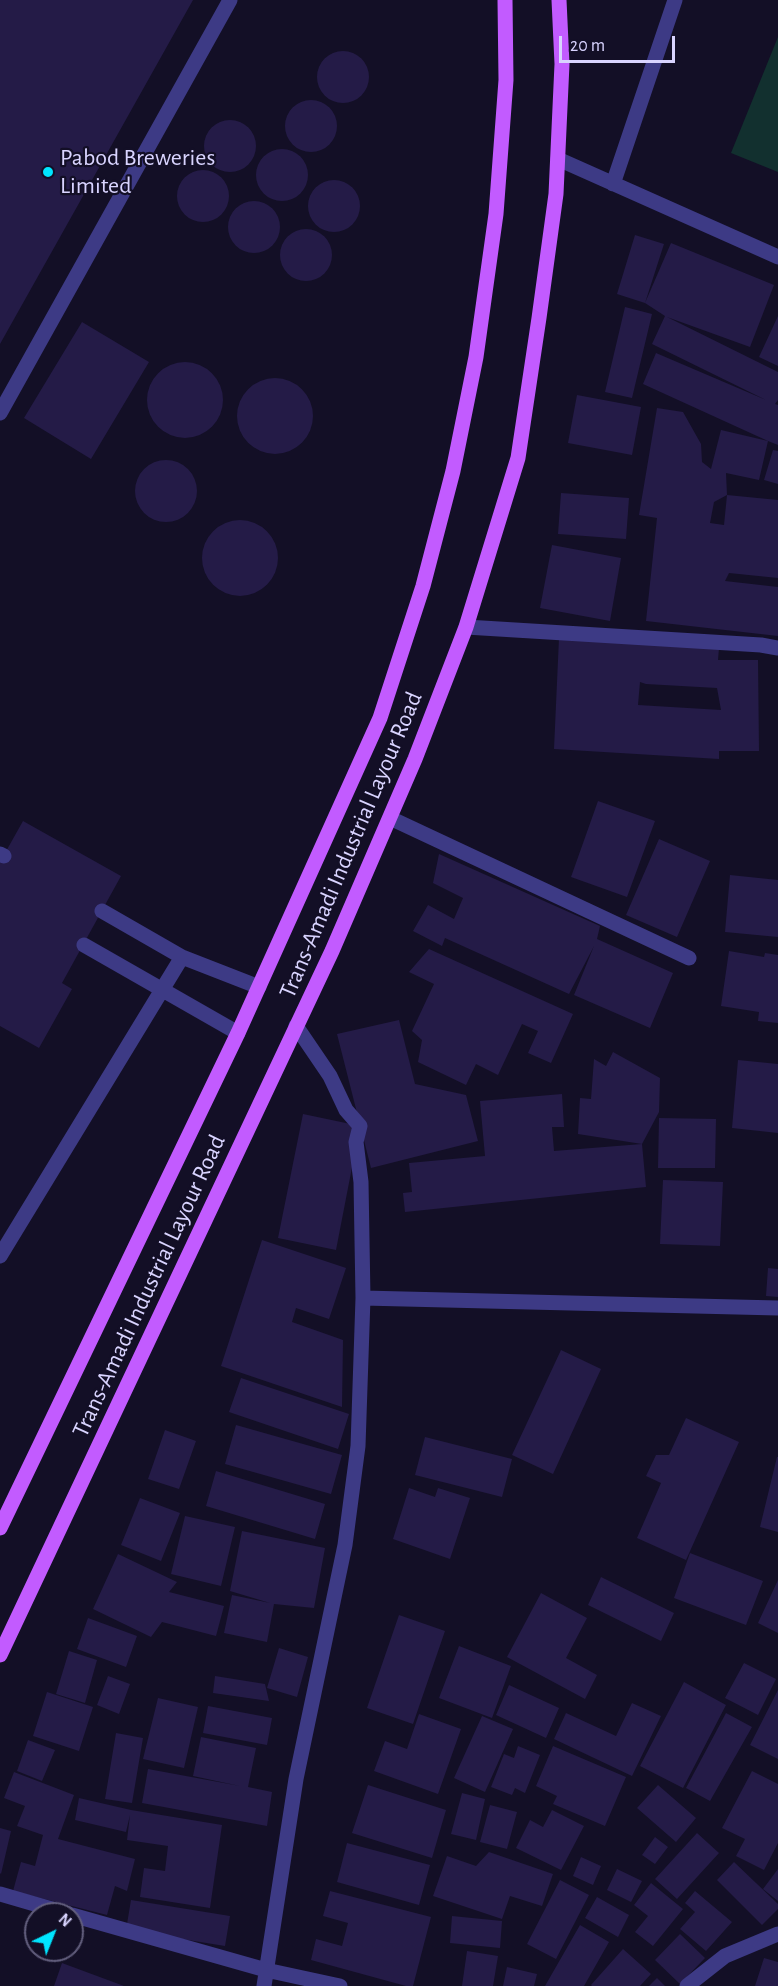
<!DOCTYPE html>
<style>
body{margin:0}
#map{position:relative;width:778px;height:1986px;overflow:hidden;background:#130f26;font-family:"Alegreya Sans",sans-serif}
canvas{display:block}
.north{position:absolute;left:24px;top:1902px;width:60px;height:60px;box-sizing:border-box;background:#130f26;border:2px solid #625e7d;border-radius:50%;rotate:43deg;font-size:16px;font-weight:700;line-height:24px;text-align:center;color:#d9d4ff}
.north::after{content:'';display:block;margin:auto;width:21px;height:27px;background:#00e5ff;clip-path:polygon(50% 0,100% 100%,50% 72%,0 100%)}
.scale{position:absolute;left:559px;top:36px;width:116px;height:27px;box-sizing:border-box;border:3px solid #d9d4ff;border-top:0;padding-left:8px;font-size:18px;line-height:21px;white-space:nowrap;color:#d9d4ff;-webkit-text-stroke:4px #130f26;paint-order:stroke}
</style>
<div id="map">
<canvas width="778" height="1986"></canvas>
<div class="north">N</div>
<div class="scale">20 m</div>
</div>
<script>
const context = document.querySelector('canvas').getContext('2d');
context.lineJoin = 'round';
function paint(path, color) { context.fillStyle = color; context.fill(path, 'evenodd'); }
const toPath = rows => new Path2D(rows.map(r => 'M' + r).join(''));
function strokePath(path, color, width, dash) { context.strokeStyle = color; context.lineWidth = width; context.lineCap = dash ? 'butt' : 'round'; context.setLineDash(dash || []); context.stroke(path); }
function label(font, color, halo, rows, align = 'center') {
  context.font = font + ' "Alegreya Sans",sans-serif'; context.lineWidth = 4.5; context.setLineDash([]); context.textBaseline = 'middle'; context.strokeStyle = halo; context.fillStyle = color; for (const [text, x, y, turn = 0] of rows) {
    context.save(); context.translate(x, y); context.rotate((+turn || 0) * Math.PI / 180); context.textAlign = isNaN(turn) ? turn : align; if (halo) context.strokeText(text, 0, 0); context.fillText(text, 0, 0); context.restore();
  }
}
const green = toPath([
 [778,37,778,172,731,153]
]);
const building = toPath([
 [0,0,193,0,0,344],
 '317 77a26 26 0 1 1 52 0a26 26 0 1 1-52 0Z',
 '285 126a26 26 0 1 1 52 0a26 26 0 1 1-52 0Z',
 '204 146a26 26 0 1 1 52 0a26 26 0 1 1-52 0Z',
 '256 175a26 26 0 1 1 52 0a26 26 0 1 1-52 0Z',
 '177 196a26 26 0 1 1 52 0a26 26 0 1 1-52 0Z',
 '308 206a26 26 0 1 1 52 0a26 26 0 1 1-52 0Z',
 '228 227a26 26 0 1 1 52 0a26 26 0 1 1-52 0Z',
 '280 255a26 26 0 1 1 52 0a26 26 0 1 1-52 0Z',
 [635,235,664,244,645,303,617,294],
 [671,243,774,285,750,347,667,317,778,372,778,400,775,404,778,405,778,445,768,441,759,480,726,473,727,495,778,500,778,578,729,573,725,581,778,587,778,636,646,621,657,518,639,515,657,408,683,412,701,444,702,462,711,469,721,430,768,441,643,384,656,353,766,400,652,344,665,316,645,303],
 [727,495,724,525,710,523,714,502],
 [625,307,652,314,632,398,605,392],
 [778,316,778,366,759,357],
 [82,322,149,362,91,459,24,418],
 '147 400a38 38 0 1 1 76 0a38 38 0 1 1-76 0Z',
 '237 416a38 38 0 1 1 76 0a38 38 0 1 1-76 0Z',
 [577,395,641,407,632,455,568,443],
 [773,450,778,451,778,484,764,480],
 '135 491a31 31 0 1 1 62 0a31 31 0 1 1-62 0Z',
 [561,493,629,498,626,539,558,534],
 '202 558a38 38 0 1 1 76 0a38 38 0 1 1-76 0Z',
 [552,545,621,558,610,621,540,608],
 [559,638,719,648,718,660,758,660,759,751,719,751,719,759,554,749],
 [640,682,646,684,717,688,721,710,638,705],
 [598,801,655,821,627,897,571,877],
 [23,821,121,876,62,983,72,989,39,1048,0,1026,0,862],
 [659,839,710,861,677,937,626,915],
 [439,854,600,926,597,939,673,973,650,1028,574,995,594,946,569,994,445,938,442,946,413,931,428,905,454,919,463,898,433,883],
 [730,875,778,880,778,937,725,932],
 [429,949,573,1014,551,1063,528,1053,538,1031,522,1024,498,1075,476,1064,466,1085,418,1062,422,1040,412,1031,434,984,409,972],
 [729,951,764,957,765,953,778,955,778,1023,758,1021,759,1012,721,1006],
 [399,1020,415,1084,466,1095,478,1141,371,1168,337,1034],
 [613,1052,660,1078,659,1112,642,1144,646,1187,405,1212,403,1193,412,1192,409,1163,485,1156,480,1101,562,1094,564,1127,552,1127,554,1151,642,1144,578,1134,580,1098,591,1099,594,1059,606,1066],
 [738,1060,778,1064,778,1133,732,1128],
 [303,1114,360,1126,336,1250,278,1238],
 [659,1118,716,1119,715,1168,658,1168],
 [663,1180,723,1182,720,1246,660,1244],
 [262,1240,346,1268,329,1319,296,1308,292,1322,343,1340,342,1407,221,1366],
 [768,1268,778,1269,778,1297,766,1296],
 [561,1350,601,1369,553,1474,512,1455],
 [241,1378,349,1414,338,1449,229,1412],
 [686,1418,739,1442,686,1560,637,1538,661,1483,646,1476,656,1455,669,1455],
 [236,1425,342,1455,331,1494,225,1464],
 [165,1430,196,1441,179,1489,148,1479],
 [425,1437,512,1459,502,1497,415,1475],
 [777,1457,778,1457,778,1532,760,1527],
 [216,1471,325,1504,315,1539,206,1506],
 [409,1488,435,1497,438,1488,470,1498,450,1559,393,1539],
 [140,1498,180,1513,161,1561,121,1545],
 [185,1516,235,1527,221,1586,171,1574],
 [242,1531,325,1548,314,1608,274,1604,267,1642,224,1633,232,1595,270,1603,230,1591],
 [690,1553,763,1581,746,1625,674,1598],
 [118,1554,177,1582,169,1592,224,1606,216,1636,162,1622,151,1637,93,1609],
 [601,1577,674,1613,661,1641,588,1605],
 [778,1580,778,1633,758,1623],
 [541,1593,587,1618,566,1658,597,1675,585,1699,507,1657],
 [399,1615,445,1631,413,1724,367,1708],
 [88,1618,137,1636,126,1667,77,1649],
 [459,1646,511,1666,492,1718,439,1698],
 [279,1648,308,1657,297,1697,267,1688],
 [69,1651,97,1660,85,1703,56,1694],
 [744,1663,776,1679,758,1715,725,1698],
 [108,1676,130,1684,119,1714,97,1705],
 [215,1676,265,1684,269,1701,213,1693],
 [684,1682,726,1705,683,1788,640,1766],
 [509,1685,559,1708,546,1738,496,1715],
 [778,1690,778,1759,750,1745],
 [47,1692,93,1707,79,1751,33,1736],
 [158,1698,198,1707,184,1768,143,1759],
 [632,1703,661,1716,632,1776,554,1739,566,1713,616,1736],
 [208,1706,272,1718,267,1745,203,1733],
 [726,1713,752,1727,710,1801,686,1788],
 [419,1714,461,1729,438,1794,374,1771,385,1741,407,1749],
 [482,1716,513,1729,485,1792,454,1778],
 [116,1733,143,1738,132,1803,105,1799],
 [201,1737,256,1748,248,1787,272,1792,267,1826,142,1803,148,1769,240,1786,193,1776],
 [28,1740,55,1750,42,1781,17,1771],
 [518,1746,540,1755,525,1793,515,1788,512,1795,491,1787,504,1754,514,1758],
 [553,1746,626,1777,605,1826,553,1804,557,1796,536,1786],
 [752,1771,778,1784,778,1843,764,1870,736,1856,745,1839,722,1828],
 [14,1772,74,1795,58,1839,135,1859,127,1891,115,1886,107,1915,13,1891,21,1862,35,1866,43,1835,17,1826,25,1806,4,1798],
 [368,1785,446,1810,432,1858,352,1833],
 [658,1785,696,1818,676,1842,637,1808],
 [462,1793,485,1799,476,1840,451,1834],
 [79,1798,131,1810,222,1825,210,1908,140,1897,144,1868,165,1871,168,1846,127,1840,130,1815,126,1832,75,1820],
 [490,1805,517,1812,507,1849,480,1842],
 [552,1810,584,1826,561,1870,516,1848,530,1820,543,1827],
 [0,1828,11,1831,1,1874,0,1873],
 [697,1833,719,1853,677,1899,655,1879],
 [655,1837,668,1847,655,1864,642,1855],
 [347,1843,430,1865,419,1905,337,1882],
 [489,1852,553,1874,542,1906,510,1896,502,1919,433,1896,447,1856,476,1866],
 [581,1857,601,1866,593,1885,573,1876],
 [734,1862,778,1904,778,1909,762,1925,717,1880],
 [617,1869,642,1881,631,1902,607,1890],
 [778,1869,778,1901,763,1889],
 [560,1880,589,1895,556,1959,527,1944],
 [651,1883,683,1909,653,1946,635,1932,648,1916,634,1905],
 [330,1891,431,1917,413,1986,406,1986,311,1960,316,1939,342,1946,348,1923,323,1916],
 [695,1891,732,1922,706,1951,680,1929,695,1912,685,1903],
 [597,1897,629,1915,618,1937,585,1918],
 [131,1900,230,1916,225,1946,126,1930],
 [452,1916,502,1921,500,1948,450,1943],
 [580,1925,609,1942,584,1986,545,1986],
 [680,1934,705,1958,680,1984,655,1960],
 [623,1949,651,1974,640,1986,592,1986,591,1985],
 [467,1951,498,1956,493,1986,462,1986],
 [764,1958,778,1962,778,1986,755,1986],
 [62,1963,124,1986,54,1986],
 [507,1967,537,1974,534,1986,503,1986],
 [657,1978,665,1986,649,1986]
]);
const lane = toPath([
 [0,413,230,0],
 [466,627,761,645,778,648],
 [390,818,689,958],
 [0,854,4,856],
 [102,911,182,957,259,987],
 [84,945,238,1033],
 [0,1256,182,957]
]);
const street = toPath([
 [558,159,778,257],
 [613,184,675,0],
 [363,1298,778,1308],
 [0,1894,69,1914],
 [72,1915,266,1970,340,1986],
 [264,1986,296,1779,345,1545,358,1446,363,1298,361,1182,356,1142,360,1126,346,1110,330,1076,296,1026],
 [687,1986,725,1956,778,1934]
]);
const primary = toPath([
 [0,1528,238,1033,380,718,423,586,453,471,476,357,496,214,506,80,505,0],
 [0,1655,332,951,415,759,466,627,518,458,539,318,556,194,562,64,559,0]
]);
const markers = [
 [48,172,6,"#00e5ff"]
];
const poiNames = [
 ["Pabod Breweries",60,158],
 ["Limited",60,186]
];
const streetNames = [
 ["Trans-Amadi Industrial Layour Road",351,845,-67],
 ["Trans-Amadi Industrial Layour Road",149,1286,-65]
];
paint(green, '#12302f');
paint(building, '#241b47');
strokePath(lane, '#3d3a85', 15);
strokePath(street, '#3d3a85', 15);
strokePath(primary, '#c25bff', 15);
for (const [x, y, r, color] of markers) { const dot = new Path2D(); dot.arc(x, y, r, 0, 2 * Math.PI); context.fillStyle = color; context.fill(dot); strokePath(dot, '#130f26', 2); }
label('24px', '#d9d4ff', '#130f26', poiNames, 'left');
label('24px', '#d9d4ff', '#130f26', streetNames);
</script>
